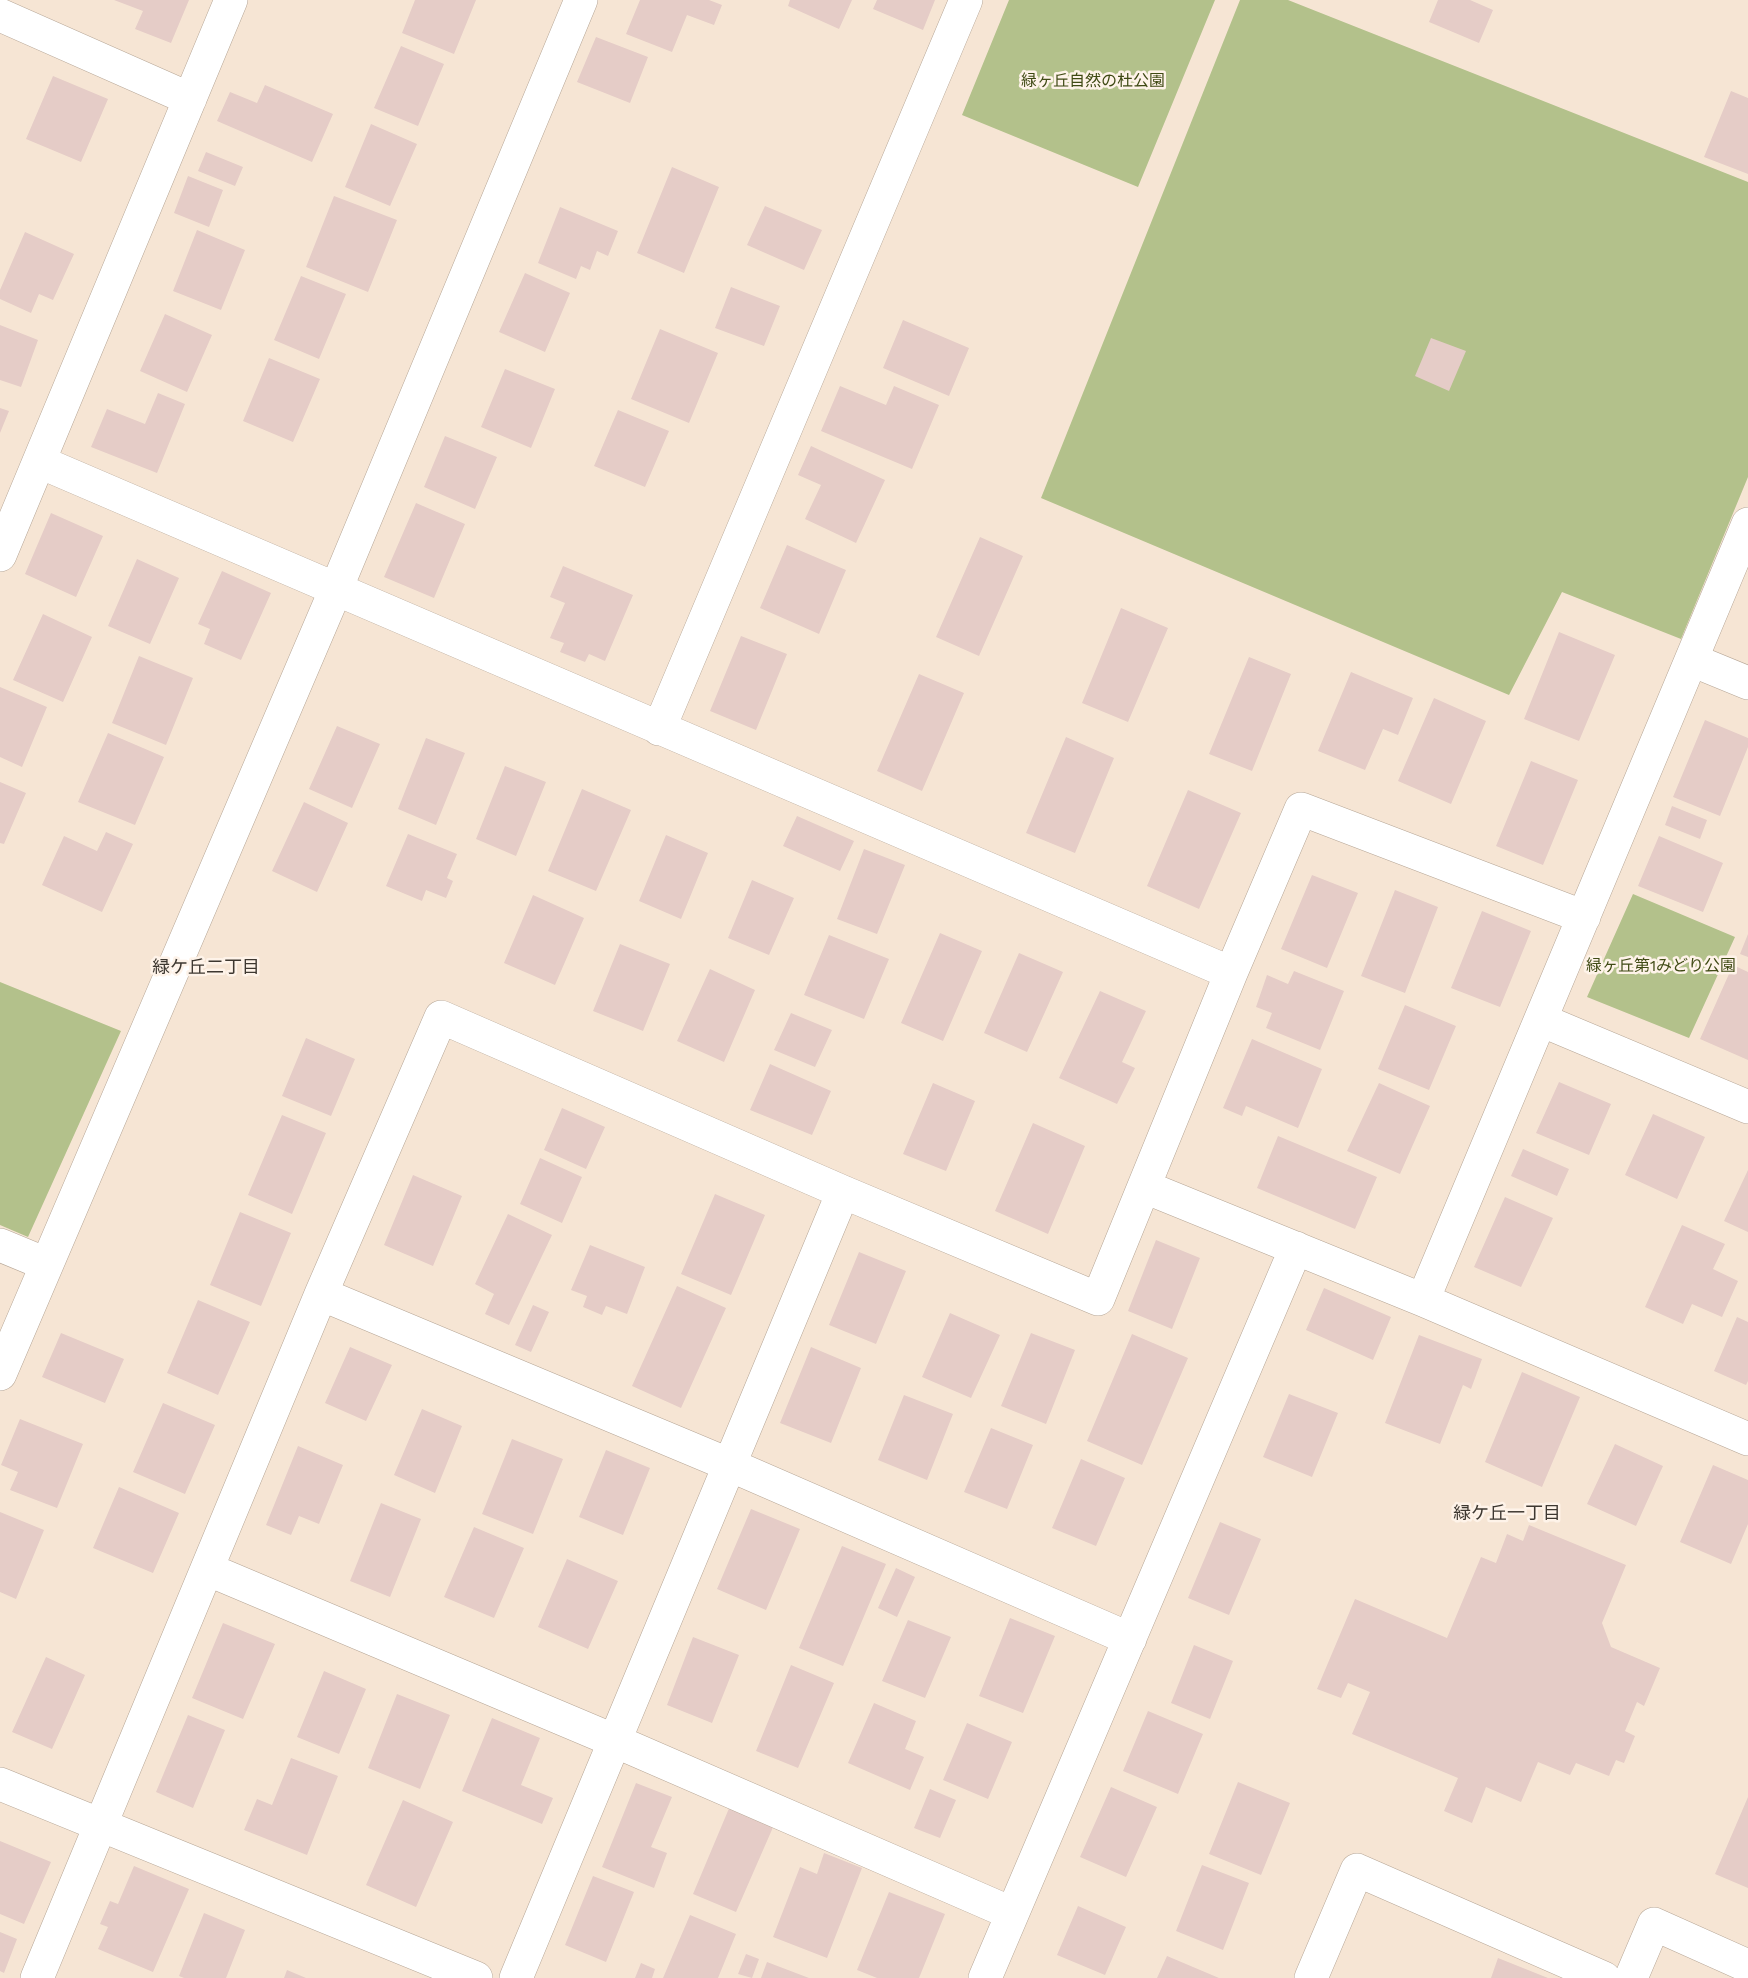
<!DOCTYPE html>
<meta charset="utf-8">
<style>
body{margin:0}
canvas{display:block;background:#f6e5d4}
</style>
<canvas width="1748" height="1978"></canvas>
<script>
const context = document.querySelector('canvas').getContext('2d');
context.lineJoin = 'round';
function paint(path, color) { context.fillStyle = color; context.fill(path, 'evenodd'); }
const toPath = rows => new Path2D(rows.map(r => 'M' + r).join(''));
function strokePath(path, color, width, dash) { context.strokeStyle = color; context.lineWidth = width; context.lineCap = dash ? 'butt' : 'round'; context.setLineDash(dash || []); context.stroke(path); }
function label(font, color, halo, rows, align = 'center') {
  context.font = font + ' "Work Sans","Noto Sans JP",sans-serif'; context.lineWidth = 5; context.setLineDash([]); context.textBaseline = 'middle'; context.strokeStyle = halo; context.fillStyle = color; for (const [text, x, y, turn = 0] of rows) {
    context.save(); context.translate(x, y); context.rotate((+turn || 0) * Math.PI / 180); context.textAlign = isNaN(turn) ? turn : align; if (halo) context.strokeText(text, 0, 0); context.fillText(text, 0, 0); context.restore();
  }
}
const green = toPath([
 [1009,0,1215,0,1138,187,962,115],
 [1240,0,1288,0,1748,182,1748,477,1681,639,1562,592,1509,695,1041,498],
 [1633,894,1735,937,1689,1038,1587,997],
 [0,982,121,1031,28,1237,0,1225]
]);
const building = toPath([
 [114,0,189,0,171,43,135,29,143,11],
 [415,0,476,0,454,54,402,33],
 [640,0,709,0,722,5,714,25,687,15,672,52,626,34],
 [790,0,852,0,839,29,788,6],
 [877,0,935,0,923,30,873,9],
 [1438,0,1470,0,1493,10,1479,43,1429,22],
 [596,37,648,57,630,103,577,82],
 [401,46,444,64,418,126,374,108],
 [53,76,108,99,81,162,26,139],
 [265,85,333,114,312,162,217,121,230,92,257,103],
 [1731,91,1748,98,1748,174,1704,157],
 [371,124,417,144,390,206,345,187],
 [206,152,243,167,235,186,198,171],
 [672,167,719,187,684,273,637,253],
 [188,176,223,190,209,227,174,213],
 [334,196,397,220,368,292,306,267],
 [765,206,822,230,804,270,747,245],
 [560,207,618,231,608,256,597,251,590,270,581,266,576,279,538,263],
 [197,230,245,250,221,310,173,291],
 [25,232,74,254,53,300,39,294,31,313,0,299,0,290],
 [525,273,570,293,545,352,499,332],
 [301,276,346,294,319,359,274,340],
 [731,287,780,306,764,346,715,328],
 [165,314,212,335,187,392,140,371],
 [903,320,969,348,949,396,883,368],
 [0,325,38,340,21,387,0,380],
 [660,329,718,353,689,423,631,399],
 [1431,338,1466,351,1449,391,1415,376],
 [269,358,320,379,293,442,243,421],
 [505,369,555,389,531,448,481,427],
 [840,386,886,405,894,386,939,405,912,469,821,431],
 [158,393,185,404,157,473,91,447,107,409,145,424],
 [0,408,9,411,0,433],
 [618,410,669,431,645,487,594,466],
 [445,436,497,457,475,509,424,487],
 [811,446,885,480,856,543,805,519,821,485,798,475],
 [416,503,465,524,434,598,384,577],
 [51,513,103,536,76,597,25,574],
 [980,537,1023,556,979,656,936,637],
 [787,545,846,570,819,634,760,608],
 [137,559,179,578,150,644,108,626],
 [563,566,633,595,605,661,589,654,585,662,560,652,564,643,550,638,565,603,550,597],
 [222,571,271,593,241,660,204,644,210,629,198,624],
 [1121,608,1168,628,1128,722,1082,703],
 [43,614,92,637,63,702,13,680],
 [1559,632,1615,655,1579,741,1524,719],
 [741,636,787,654,756,730,710,711],
 [139,656,193,678,166,745,112,723],
 [1249,657,1291,674,1252,771,1209,754],
 [1351,672,1413,698,1398,735,1383,729,1365,770,1318,751],
 [919,674,964,693,922,791,877,771],
 [0,687,47,707,22,767,0,757],
 [1434,698,1486,721,1451,804,1398,781],
 [1705,720,1748,738,1748,747,1720,816,1673,797],
 [337,726,380,744,352,808,309,789],
 [108,733,164,757,135,825,78,802],
 [1066,737,1114,758,1075,853,1026,833],
 [426,738,465,753,436,825,398,809],
 [1531,761,1578,780,1543,865,1496,846],
 [505,766,546,782,516,856,476,839],
 [0,782,26,793,4,844,0,843],
 [582,789,631,810,596,891,548,871],
 [1188,790,1241,813,1199,909,1147,886],
 [304,802,348,823,317,892,272,871],
 [1672,806,1707,820,1700,839,1665,825],
 [797,816,854,841,840,871,783,846],
 [106,832,133,844,102,912,42,885,64,836,97,851],
 [408,834,457,854,447,878,453,881,446,898,426,890,422,901,386,886],
 [666,835,708,853,681,919,639,901],
 [1659,836,1723,863,1703,912,1638,886],
 [864,849,905,865,877,934,837,919],
 [1312,875,1358,893,1327,968,1281,949],
 [752,880,794,898,769,955,728,938],
 [1395,890,1438,907,1405,993,1361,976],
 [533,895,584,918,555,985,504,963],
 [1482,911,1531,931,1500,1007,1451,988],
 [940,933,982,951,943,1041,901,1023],
 [1748,934,1748,957,1740,954],
 [829,935,889,959,864,1019,804,995],
 [620,944,670,964,643,1031,593,1011],
 [1019,953,1063,972,1027,1052,984,1033],
 [1733,965,1748,972,1748,1060,1700,1039],
 [710,969,755,990,724,1062,677,1041],
 [1294,971,1344,991,1320,1050,1266,1028,1272,1013,1256,1007,1267,975,1288,984],
 [1100,991,1146,1011,1122,1062,1135,1068,1117,1104,1059,1078],
 [1405,1005,1456,1026,1429,1090,1378,1069],
 [791,1013,832,1030,815,1067,774,1050],
 [306,1038,355,1059,331,1116,282,1096],
 [1252,1039,1322,1069,1298,1128,1246,1106,1242,1116,1223,1108],
 [770,1064,831,1091,812,1135,750,1110],
 [1559,1082,1611,1104,1589,1155,1536,1133],
 [933,1083,975,1101,946,1171,903,1154],
 [1379,1083,1430,1106,1400,1174,1347,1151],
 [562,1108,605,1127,586,1169,544,1150],
 [1653,1114,1705,1137,1677,1199,1625,1175],
 [282,1115,326,1133,292,1214,248,1195],
 [1033,1123,1085,1146,1048,1234,995,1211],
 [1278,1136,1377,1177,1355,1229,1257,1188],
 [1523,1149,1569,1169,1557,1196,1511,1176],
 [540,1158,582,1177,562,1223,520,1204],
 [1748,1170,1748,1232,1724,1221],
 [413,1175,462,1196,433,1266,384,1245],
 [715,1194,765,1215,731,1295,681,1274],
 [1505,1197,1553,1218,1521,1287,1474,1267],
 [240,1212,291,1233,261,1306,210,1285],
 [508,1214,552,1235,509,1325,485,1314,494,1294,475,1284],
 [1682,1225,1725,1244,1713,1269,1738,1281,1722,1317,1692,1304,1683,1324,1645,1307],
 [1156,1240,1200,1258,1172,1329,1128,1311],
 [590,1245,645,1267,627,1314,606,1306,602,1315,583,1307,587,1296,571,1290],
 [859,1252,906,1271,876,1344,829,1325],
 [677,1286,726,1308,681,1408,632,1386],
 [1324,1288,1391,1317,1373,1360,1306,1330],
 [198,1300,250,1322,218,1395,167,1373],
 [533,1305,549,1312,531,1352,515,1345],
 [950,1313,1000,1335,971,1398,922,1377],
 [1737,1317,1748,1322,1748,1381,1746,1385,1714,1371],
 [61,1333,124,1359,105,1403,42,1377],
 [1031,1333,1075,1350,1046,1424,1001,1406],
 [1132,1334,1188,1358,1142,1465,1087,1441],
 [1419,1335,1482,1359,1471,1389,1463,1385,1440,1444,1385,1423],
 [350,1347,392,1365,366,1421,325,1403],
 [811,1347,861,1368,831,1443,780,1423],
 [1522,1372,1580,1397,1542,1487,1485,1462],
 [1289,1394,1338,1413,1312,1477,1263,1457],
 [904,1395,953,1414,927,1480,878,1460],
 [163,1403,215,1425,185,1494,133,1472],
 [422,1409,462,1426,435,1493,394,1475],
 [20,1419,83,1444,57,1508,10,1490,18,1472,1,1465],
 [991,1428,1033,1445,1007,1509,964,1492],
 [512,1439,563,1459,533,1534,482,1514],
 [1615,1444,1663,1466,1636,1526,1587,1504],
 [298,1446,343,1465,319,1524,299,1516,291,1535,266,1525],
 [606,1450,650,1468,623,1535,579,1517],
 [1081,1459,1125,1478,1096,1546,1052,1528],
 [1713,1465,1748,1480,1748,1524,1731,1564,1680,1542],
 [119,1487,179,1513,153,1573,93,1548],
 [381,1503,421,1519,390,1597,350,1581],
 [751,1509,800,1529,766,1610,717,1589],
 [0,1512,44,1530,16,1599,0,1592],
 [1220,1522,1261,1539,1229,1615,1188,1598],
 [1529,1525,1626,1565,1602,1623,1611,1647,1660,1668,1644,1706,1637,1702,1625,1731,1635,1736,1624,1763,1616,1760,1609,1776,1576,1763,1570,1775,1538,1762,1521,1802,1486,1787,1472,1823,1444,1811,1458,1778,1352,1734,1370,1692,1348,1683,1341,1698,1317,1689,1355,1599,1447,1638,1481,1557,1496,1563,1507,1534,1523,1541],
 [474,1527,524,1548,494,1618,444,1597],
 [842,1546,886,1564,843,1666,799,1648],
 [567,1559,618,1581,588,1649,538,1627],
 [896,1568,915,1577,897,1617,878,1608],
 [1010,1618,1055,1636,1023,1713,979,1696],
 [908,1620,951,1637,925,1698,882,1681],
 [223,1623,275,1644,243,1719,192,1698],
 [693,1637,739,1655,712,1723,667,1705],
 [1194,1645,1233,1661,1210,1719,1171,1703],
 [46,1657,85,1675,52,1749,12,1732],
 [791,1665,834,1683,798,1768,756,1751],
 [324,1671,366,1689,339,1754,297,1737],
 [397,1694,450,1715,420,1789,368,1768],
 [874,1703,916,1721,905,1749,924,1757,910,1790,848,1763],
 [1148,1711,1203,1734,1178,1794,1123,1771],
 [188,1715,225,1730,193,1808,156,1792],
 [492,1718,540,1738,521,1785,553,1798,542,1824,462,1791],
 [967,1723,1012,1742,988,1799,943,1780],
 [291,1758,338,1776,307,1855,244,1830,257,1799,272,1805],
 [1238,1782,1290,1803,1261,1875,1209,1854],
 [636,1783,672,1797,651,1847,667,1853,654,1888,602,1867],
 [1111,1787,1157,1807,1126,1877,1080,1857],
 [930,1789,956,1800,940,1838,914,1828],
 [1748,1797,1748,1888,1715,1874],
 [403,1800,453,1822,416,1907,366,1885],
 [730,1806,774,1825,736,1912,693,1894],
 [0,1841,51,1862,24,1924,0,1914],
 [824,1853,862,1868,827,1958,773,1937,800,1867,817,1874],
 [1202,1865,1249,1883,1223,1950,1176,1931],
 [134,1866,189,1889,153,1972,98,1949,108,1927,100,1924,110,1901,118,1904],
 [593,1876,634,1892,606,1962,565,1945],
 [889,1892,945,1914,919,1978,877,1978,857,1970],
 [1078,1906,1126,1927,1105,1975,1057,1955],
 [204,1913,245,1930,226,1978,184,1978,179,1976],
 [690,1915,736,1934,718,1978,663,1978],
 [0,1932,17,1939,4,1973,0,1971],
 [746,1954,759,1959,752,1978,738,1974],
 [1167,1956,1219,1978,1157,1978],
 [1498,1958,1548,1978,1491,1978],
 [767,1962,809,1978,761,1978],
 [641,1963,655,1969,652,1978,635,1978],
 [287,1970,306,1978,284,1978]
]);
const minor = toPath([
 [0,15,190,99],
 [40,462,1231,973],
 [0,555,231,0],
 [1692,660,1748,683],
 [659,729,966,0],
 [1541,1020,1748,1107],
 [1145,1187,1423,1300,1748,1439],
 [0,1245,46,1264],
 [321,1294,730,1465,1130,1639],
 [1423,1300,1748,524],
 [0,1374,336,589,581,0],
 [207,1569,615,1741,1011,1913],
 [0,1784,476,1978],
 [37,1978,321,1294,441,1017,843,1192,1098,1299,1231,973,1301,809,1584,917],
 [516,1978,843,1192],
 [985,1978,1296,1248],
 [1311,1978,1357,1870,1604,1978],
 [1631,1978,1654,1924,1748,1966]
]);
const parkNames = [
 ["緑ヶ丘自然の杜公園",1093,81],
 ["緑ヶ丘第1みどり公園",1661,966]
];
const neighbourhoodNames = [
 ["緑ケ丘二丁目",206,968],
 ["緑ケ丘一丁目",1507,1514]
];
paint(green, '#b3c18b');
paint(building, '#e5ccc7');
strokePath(minor, '#b6a696', 34);
strokePath(minor, '#fff', 33);
label('16px', '#3f4a14', '#fef3e9', parkNames);
label('18px', '#3e3831', '#fef3e9', neighbourhoodNames);
</script>
